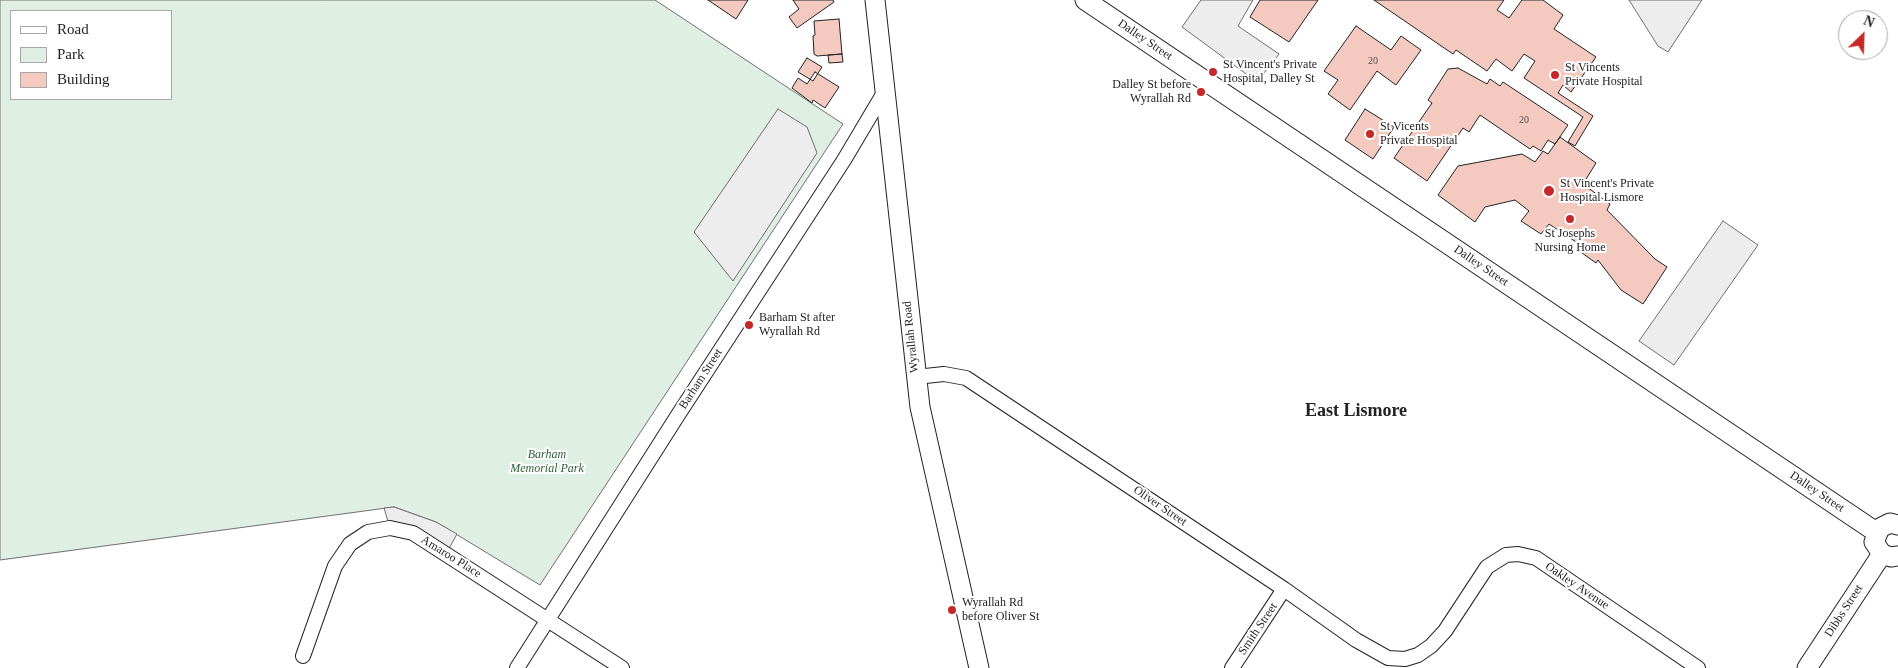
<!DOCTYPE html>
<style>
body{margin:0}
#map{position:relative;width:1898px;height:668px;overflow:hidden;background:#fff;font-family:Georgia,serif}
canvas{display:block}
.legend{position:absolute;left:10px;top:10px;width:162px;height:90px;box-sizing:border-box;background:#fff;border:1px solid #a7a7a7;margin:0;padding:6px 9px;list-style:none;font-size:15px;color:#222}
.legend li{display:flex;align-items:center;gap:10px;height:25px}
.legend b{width:25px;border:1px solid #a7a7a7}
.north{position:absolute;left:1838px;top:10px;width:50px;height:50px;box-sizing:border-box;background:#fff;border:1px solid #a7a7a7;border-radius:50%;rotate:24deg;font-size:14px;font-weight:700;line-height:20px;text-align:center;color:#222}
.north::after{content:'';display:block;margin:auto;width:18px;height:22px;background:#c62828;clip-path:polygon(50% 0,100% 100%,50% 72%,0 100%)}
</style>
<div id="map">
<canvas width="1898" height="668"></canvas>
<ul class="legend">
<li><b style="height:6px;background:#fff"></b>Road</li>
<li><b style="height:14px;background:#e0efe3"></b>Park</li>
<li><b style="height:14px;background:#f3c9c0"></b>Building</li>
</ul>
<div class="north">N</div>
</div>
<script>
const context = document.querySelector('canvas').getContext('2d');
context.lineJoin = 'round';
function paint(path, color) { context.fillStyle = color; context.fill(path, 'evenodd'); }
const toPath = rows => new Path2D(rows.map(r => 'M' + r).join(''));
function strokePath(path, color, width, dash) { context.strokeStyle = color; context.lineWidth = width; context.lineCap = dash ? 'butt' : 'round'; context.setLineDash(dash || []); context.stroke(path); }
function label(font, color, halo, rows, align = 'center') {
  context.font = font + ' Georgia,serif'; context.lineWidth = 4; context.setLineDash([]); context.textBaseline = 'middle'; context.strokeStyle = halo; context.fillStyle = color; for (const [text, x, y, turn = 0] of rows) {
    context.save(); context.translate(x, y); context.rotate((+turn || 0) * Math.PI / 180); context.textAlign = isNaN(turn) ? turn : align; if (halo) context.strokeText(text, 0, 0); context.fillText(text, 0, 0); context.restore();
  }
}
const green = toPath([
 [0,0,655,0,843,124,540,585,436,522,394,507,0,560,0,0],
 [11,11,171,11,171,99,11,99,11,11]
]);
const parking = toPath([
 [1201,0,1253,0,1238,26,1279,54,1257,82,1182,27,1201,0],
 [1629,0,1702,0,1668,52,1658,46,1629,0],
 [778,109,807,127,817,153,733,281,694,232,778,109],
 [1723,221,1758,245,1674,365,1639,341,1723,221],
 [394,507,436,522,457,534,446,554,390,528,384,508,394,507]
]);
const building = toPath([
 [708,0,748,0,736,19,708,0],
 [793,0,833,0,834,2,797,28,789,17,799,9,793,0],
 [1260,0,1318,0,1289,42,1250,17,1260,0],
 [1374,0,1504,0,1497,10,1509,18,1522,0,1543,0,1563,15,1554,29,1596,57,1571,92,1563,85,1558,93,1593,116,1575,146,1568,142,1583,117,1524,78,1535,61,1524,54,1512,71,1496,59,1487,71,1456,50,1453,54,1374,0],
 [839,19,842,54,817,56,814,54,813,36,815,35,814,21,839,19],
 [1356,26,1391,50,1401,36,1421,50,1396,85,1377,71,1350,110,1328,94,1338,80,1324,71,1356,26],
 [842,54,843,62,829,63,828,55,842,54],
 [807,58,822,67,813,81,798,72,807,58],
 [1458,68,1487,84,1490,79,1500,86,1503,82,1568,125,1555,144,1548,140,1541,151,1533,146,1530,149,1480,115,1469,132,1463,128,1427,181,1394,158,1432,103,1428,100,1448,69,1458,68],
 [815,72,839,87,825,108,813,100,812,103,792,88,798,78,807,84,815,72],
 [1365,109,1394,127,1373,159,1345,140,1365,109],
 [1560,137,1596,163,1583,184,1610,204,1607,210,1655,259,1667,267,1643,304,1621,290,1598,260,1596,263,1582,253,1585,248,1549,224,1541,234,1521,221,1529,211,1515,200,1485,207,1475,222,1438,195,1458,166,1522,154,1535,162,1543,151,1548,154,1560,137]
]);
const street = toPath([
 [916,377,944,374,966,378,1284,589,1356,640,1388,658,1405,659,1418,655,1431,646,1445,631,1487,567,1506,555,1518,554,1536,558,1698,668],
 [303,656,335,566,350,544,368,532,390,528,413,533,622,668],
 [517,668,678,415,844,160,885,91],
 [1232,668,1284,589]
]);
const secondary = toPath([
 [875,0,920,407,979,668],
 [1085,0,1876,532],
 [1898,525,1890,523,1880,528,1874,542,1882,554,1891,557,1898,556],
 [1807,668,1882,554]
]);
const markers = [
 [1213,72,5,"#c62828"],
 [1555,75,5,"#c62828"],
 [1201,92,5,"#c62828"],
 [1370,134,5,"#c62828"],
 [1549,191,6,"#c62828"],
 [1570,219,5,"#c62828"],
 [749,325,5,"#c62828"],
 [952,610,5,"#c62828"]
];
const numberNames = [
 ["20",1373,61],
 ["20",1524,120]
];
const streetNames = [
 ["Dalley Street",1145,40,34],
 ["Dalley Street",1481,266,34],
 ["Wyrallah Road",911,337,-96],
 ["Barham Street",701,379,-57],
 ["Dalley Street",1817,492,34],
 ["Oliver Street",1160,506,34],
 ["Amaroo Place",451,557,32],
 ["Oakley Avenue",1577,586,34],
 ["Dibbs Street",1844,611,-57],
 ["Smith Street",1258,629,-56]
];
const poiNames = [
 ["St Vincent's Private",1223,65],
 ["Hospital, Dalley St",1223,79],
 ["St Vincents",1565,68],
 ["Private Hospital",1565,82],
 ["Dalley St before",1191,85,"right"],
 ["Wyrallah Rd",1191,99,"right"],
 ["St Vicents",1380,127],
 ["Private Hospital",1380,141],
 ["St Vincent's Private",1560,184],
 ["Hospital Lismore",1560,198],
 ["St Josephs",1570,234,"center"],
 ["Nursing Home",1570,248,"center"],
 ["Barham St after",759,318],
 ["Wyrallah Rd",759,332],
 ["Wyrallah Rd",962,603],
 ["before Oliver St",962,617]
];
const parkNames = [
 ["Barham",547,455],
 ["Memorial Park",547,469]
];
const districtNames = [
 ["East Lismore",1356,411]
];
paint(green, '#e0efe3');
strokePath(green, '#6f6f6f', 1);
paint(parking, '#ededed');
strokePath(parking, '#6f6f6f', 1);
paint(building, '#f3c9c0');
strokePath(building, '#222', 1);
strokePath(street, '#222', 16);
strokePath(secondary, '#222', 21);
strokePath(street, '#fff', 14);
strokePath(secondary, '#fff', 19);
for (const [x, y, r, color] of markers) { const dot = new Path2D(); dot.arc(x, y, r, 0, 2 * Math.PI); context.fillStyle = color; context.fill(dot); strokePath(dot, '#fff', 2); }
label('10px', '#564c4a', null, numberNames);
label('12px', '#222', '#fff', streetNames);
label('12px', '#222', '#fff', poiNames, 'left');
label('italic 12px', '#2f5e38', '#fff', parkNames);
label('bold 18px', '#222', '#fff', districtNames);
</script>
